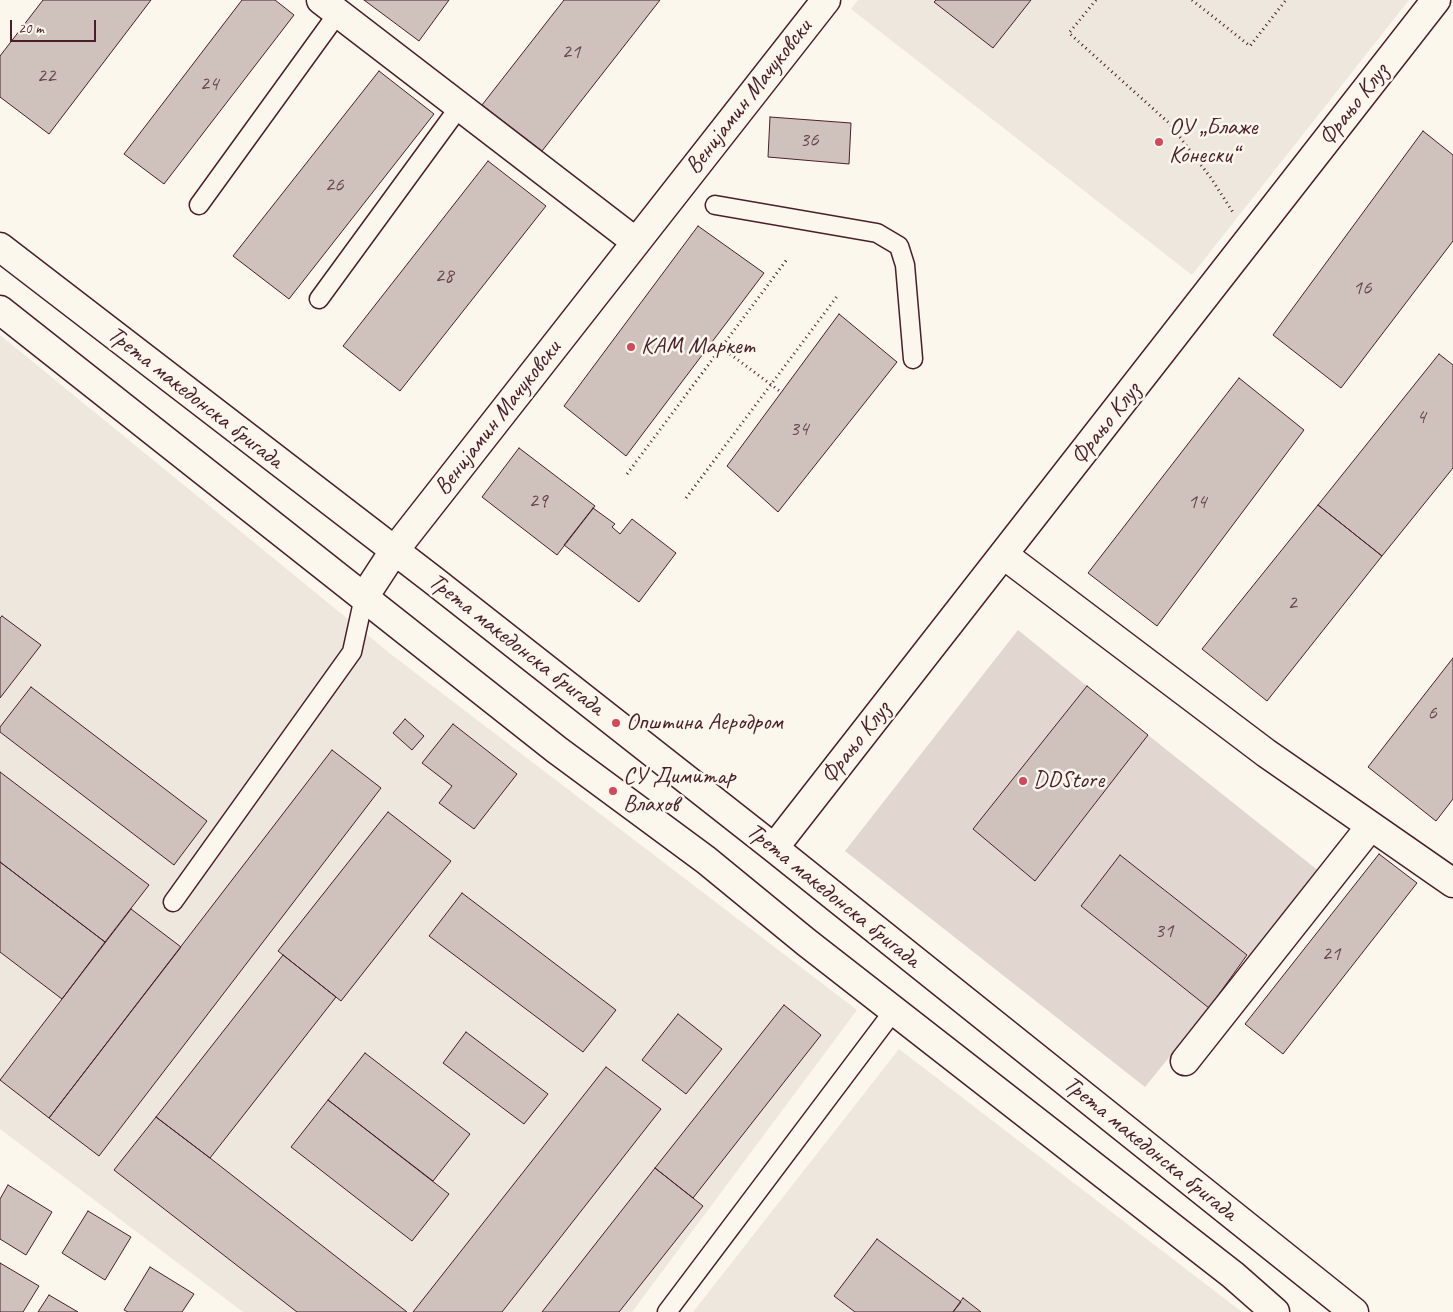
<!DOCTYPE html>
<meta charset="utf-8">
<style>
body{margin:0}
#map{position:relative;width:1453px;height:1312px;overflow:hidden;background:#fbf7ec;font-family:Caveat,sans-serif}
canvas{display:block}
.scale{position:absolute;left:10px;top:20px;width:86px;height:22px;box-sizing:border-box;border:2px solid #4a1f2b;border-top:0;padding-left:6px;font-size:15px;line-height:18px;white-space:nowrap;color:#4a1f2b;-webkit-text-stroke:4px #fbf7ec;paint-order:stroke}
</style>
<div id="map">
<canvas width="1453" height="1312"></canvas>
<div class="scale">20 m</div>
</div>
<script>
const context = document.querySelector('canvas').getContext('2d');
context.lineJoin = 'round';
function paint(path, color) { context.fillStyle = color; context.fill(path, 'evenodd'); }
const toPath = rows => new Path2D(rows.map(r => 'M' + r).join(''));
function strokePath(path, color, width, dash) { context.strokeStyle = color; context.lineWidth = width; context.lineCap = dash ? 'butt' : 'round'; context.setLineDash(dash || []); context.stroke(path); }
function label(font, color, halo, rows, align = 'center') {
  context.font = font + ' Caveat,sans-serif'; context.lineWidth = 5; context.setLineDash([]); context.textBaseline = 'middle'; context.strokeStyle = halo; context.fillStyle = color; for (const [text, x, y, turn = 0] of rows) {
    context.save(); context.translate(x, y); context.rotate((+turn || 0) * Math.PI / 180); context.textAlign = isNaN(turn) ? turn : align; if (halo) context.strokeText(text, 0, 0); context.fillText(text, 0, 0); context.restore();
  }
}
const built = toPath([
 [858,0,1409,0,1192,275,851,9],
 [0,335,392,655,857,1010,632,1312,243,1312,0,1129],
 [899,1049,1242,1312,693,1312]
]);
const green = toPath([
 [1018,630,1087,686,973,829,1035,881,1148,735,1320,872,1255,957,1247,955,1120,855,1081,906,1209,1008,1145,1087,845,851]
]);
const building = toPath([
 [43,0,151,0,49,134,0,97,0,56,43,0],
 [242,0,275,0,294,15,164,184,124,154,242,0],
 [364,0,449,0,419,41,364,0],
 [564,0,660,0,542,151,482,105,564,0],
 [936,0,1031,0,993,48,934,2,936,0],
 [379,71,434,114,289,299,233,256,379,71],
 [770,117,851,123,849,164,768,157,770,117],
 [1423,131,1453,155,1453,241,1341,388,1273,335,1423,131],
 [488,161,546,206,400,391,343,346,488,161],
 [698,226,764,273,626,456,564,406,698,226],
 [839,314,897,362,778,512,727,466,839,314],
 [1439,354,1453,365,1453,468,1382,556,1318,505,1439,354],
 [1239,378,1304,430,1157,626,1088,573,1239,378],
 [519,448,595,506,557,555,482,497,519,448],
 [1318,505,1382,556,1267,701,1202,649,1318,505],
 [593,508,615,524,612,527,620,534,632,519,676,553,639,602,564,545,593,508],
 [2,616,41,645,0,698,0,618,2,616],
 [1453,658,1453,799,1436,821,1368,767,1453,658],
 [1087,686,1148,735,1035,881,973,829,1087,686],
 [31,687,207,821,174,865,0,732,0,727,31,687],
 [405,719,424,736,412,750,393,733,405,719],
 [453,724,517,774,474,829,439,803,452,786,422,763,453,724],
 [332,750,381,788,99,1156,49,1118,332,750],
 [0,772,149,885,105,942,0,862,0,772],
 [388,812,451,861,341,1001,278,951,388,812],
 [1379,854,1417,883,1283,1054,1245,1024,1379,854],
 [1120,855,1247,955,1209,1008,1081,906,1120,855],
 [0,862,105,942,62,999,0,952,0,862],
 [462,893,616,1010,583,1052,429,936,462,893],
 [131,909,181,947,49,1118,0,1080,131,909],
 [283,955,336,997,210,1158,156,1117,283,955],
 [784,1005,821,1035,693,1198,655,1168,784,1005],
 [678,1014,722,1049,686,1094,642,1060,678,1014],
 [466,1032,548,1094,524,1124,443,1063,466,1032],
 [365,1053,470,1134,433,1181,328,1100,365,1053],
 [606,1067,661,1109,502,1312,413,1312,606,1067],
 [328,1100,449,1194,412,1241,291,1147,328,1100],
 [156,1117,210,1158,407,1312,297,1312,114,1170,156,1117],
 [655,1168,703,1206,619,1312,542,1312,655,1168],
 [8,1185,52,1212,26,1255,0,1239,0,1199,8,1185],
 [88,1211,131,1237,105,1280,62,1253,88,1211],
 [877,1239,961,1302,953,1312,855,1312,834,1296,877,1239],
 [0,1263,39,1286,23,1312,0,1312,0,1263],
 [150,1267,194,1294,182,1312,128,1312,124,1310,150,1267],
 [49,1295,78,1312,38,1312,49,1295],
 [963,1298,981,1312,953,1312,963,1298]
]);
const path = toPath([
 [1096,0,1069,33,1169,123,1211,178,1234,214],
 [1192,0,1250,46,1286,0],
 [722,348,781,392],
 [627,474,788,258],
 [686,498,838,295]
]);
const lane = toPath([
 [199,205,338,13],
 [715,205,877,233,899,246,905,265,913,359],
 [319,299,460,106],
 [173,902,352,652,364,597],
 [667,1312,895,1009]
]);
const street = toPath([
 [321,0,636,242],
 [1004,555,1266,753,1453,883],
 [364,597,394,551,826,0],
 [1185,1061,1370,827]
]);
const secondary = toPath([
 [0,247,433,580,774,848,1354,1312],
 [0,310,557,750,706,860,806,942,1233,1275,1275,1312],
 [774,848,1436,0]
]);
const markers = [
 [1159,142,5,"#d1495b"],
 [631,347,5,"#d1495b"],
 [616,723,5,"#d1495b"],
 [1023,781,5,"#d1495b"],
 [613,791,5,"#d1495b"]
];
const numberNames = [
 ["21",571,52],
 ["22",46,76],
 ["24",209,84],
 ["36",809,140],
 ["26",334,185],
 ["28",444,276],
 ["16",1362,288],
 ["4",1421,417],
 ["34",799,429],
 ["29",538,501],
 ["14",1197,502],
 ["2",1292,603],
 ["6",1432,713],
 ["31",1164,931],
 ["21",1331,954]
];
const streetNames = [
 ["Венијамин Мачуковски",749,97,-52],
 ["Фрањо Клуз",1354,105,-52],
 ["Трета македонска бригада",195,398,38],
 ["Венијамин Мачуковски",498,418,-52],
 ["Фрањо Клуз",1106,424,-52],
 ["Трета македонска бригада",516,645,38],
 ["Фрањо Клуз",856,743,-52],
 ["Трета македонска бригада",833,896,39],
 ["Трета македонска бригада",1150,1149,39]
];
const poiNames = [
 ["ОУ „Блаже",1169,128],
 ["Конески“",1169,156],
 ["КАМ Маркет",641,347],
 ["Општина Аеродром",626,723],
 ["СУ Димитар",623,777],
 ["Влахов",623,805],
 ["DDStore",1033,781]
];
paint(built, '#eee7de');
paint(green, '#e2d7d0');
paint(building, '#cfc2bc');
strokePath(building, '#4a1f2b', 1);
strokePath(lane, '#4a1f2b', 21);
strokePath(street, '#4a1f2b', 31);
strokePath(secondary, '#4a1f2b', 31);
strokePath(path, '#4a1f2b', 3, [1, 4]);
strokePath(lane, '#fbf7ec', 18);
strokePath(street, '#fbf7ec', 28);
strokePath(secondary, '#fbf7ec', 28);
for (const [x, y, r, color] of markers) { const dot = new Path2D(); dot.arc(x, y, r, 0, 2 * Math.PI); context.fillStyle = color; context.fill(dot); strokePath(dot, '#fbf7ec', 2); }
label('21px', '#6b484f', null, numberNames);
label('24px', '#4a1f2b', '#fbf7ec', streetNames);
label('24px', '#4a1f2b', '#fbf7ec', poiNames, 'left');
</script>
